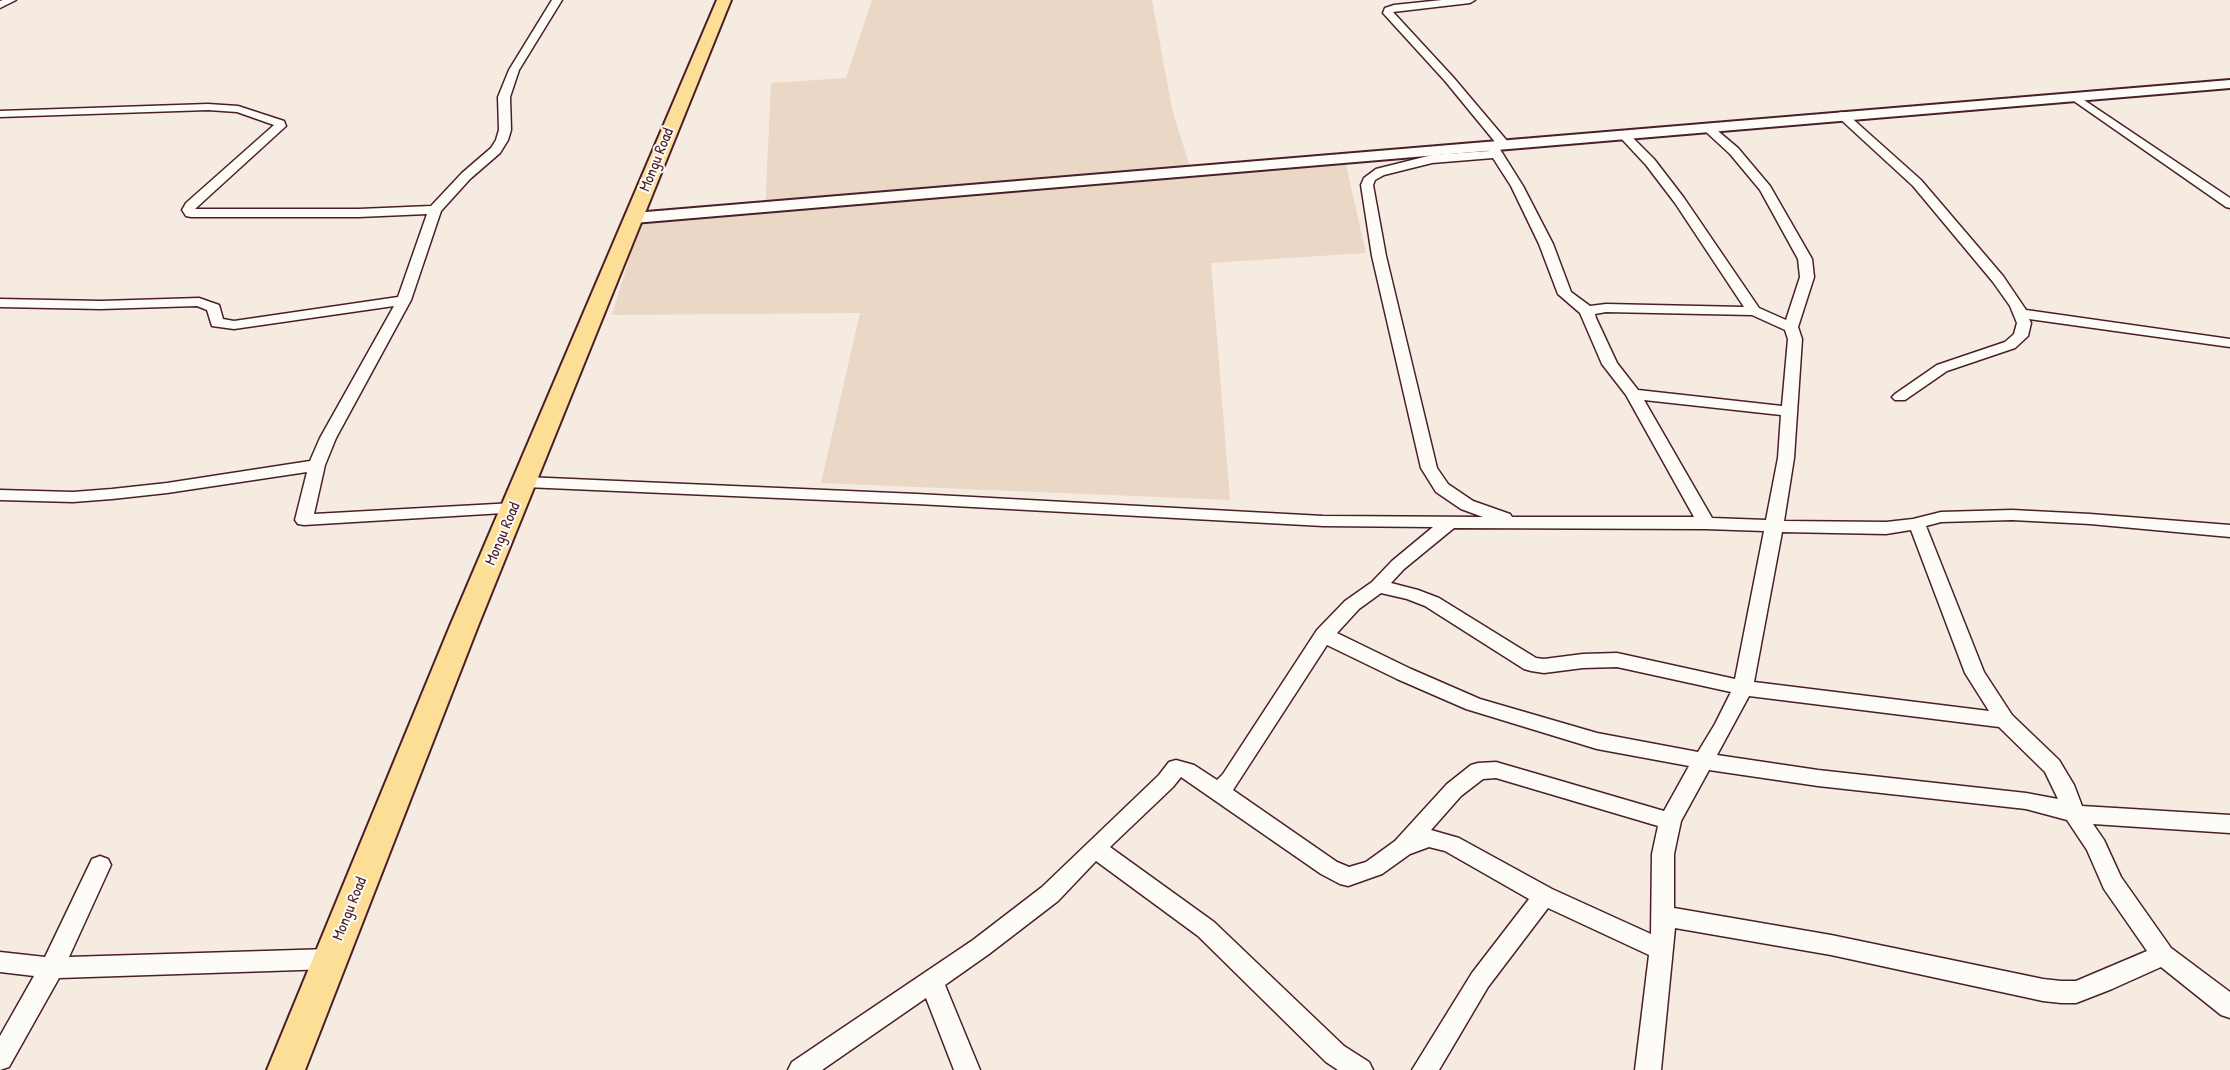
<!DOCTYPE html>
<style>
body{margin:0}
canvas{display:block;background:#f5ebe0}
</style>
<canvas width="2230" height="1070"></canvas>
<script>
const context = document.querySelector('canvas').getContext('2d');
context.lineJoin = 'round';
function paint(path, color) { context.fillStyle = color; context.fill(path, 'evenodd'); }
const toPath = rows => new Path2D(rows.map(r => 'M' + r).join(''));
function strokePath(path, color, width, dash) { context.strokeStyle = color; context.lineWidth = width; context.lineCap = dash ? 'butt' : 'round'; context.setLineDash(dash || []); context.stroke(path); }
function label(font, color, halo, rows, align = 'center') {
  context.font = font + ' "Patrick Hand",sans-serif'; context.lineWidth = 4; context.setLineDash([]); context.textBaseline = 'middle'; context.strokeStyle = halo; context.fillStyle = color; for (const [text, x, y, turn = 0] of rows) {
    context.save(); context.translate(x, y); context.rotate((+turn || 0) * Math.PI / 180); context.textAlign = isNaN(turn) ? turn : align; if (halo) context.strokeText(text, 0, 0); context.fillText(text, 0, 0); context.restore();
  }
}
const built = toPath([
 [872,0,1152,0,1172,109,1190,167,1344,156,1366,253,1211,263,1230,500,821,483,860,313,612,315,640,223,765,212,771,83,846,78]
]);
const minor = toPath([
 [3,0,16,0,0,8,0,1,3,0],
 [552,0,562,0,519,70,510,97,511,130,508,140,500,153,470,179,441,211,411,300,336,438,325,465,314,514,514,503,520,504,523,508,520,512,304,525,298,524,295,520,307,472,167,493,112,499,73,502,0,500,0,490,73,492,112,489,167,483,310,461,320,438,394,306,234,329,212,326,207,310,197,306,101,309,0,307,0,299,101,301,199,298,219,305,223,319,234,321,398,297,427,214,359,217,191,217,186,216,182,210,186,203,274,125,237,112,208,110,0,117,0,111,208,104,238,106,284,121,286,126,195,209,359,209,431,206,462,173,491,148,496,140,499,130,498,97,509,70,552,0],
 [1442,0,1475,0,1470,3,1393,12,1453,77,1508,142,1510,145,1508,148,1500,148,1445,81,1383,13,1385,8,1394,5,1442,0],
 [2075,94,2230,198,2230,208,2226,207,2071,99,2069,97,2071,95,2075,94],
 [1842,112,1846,113,1921,180,2003,276,2026,310,2230,339,2230,347,2029,319,2031,323,2028,336,2015,348,1947,371,1905,400,1895,400,1892,397,1895,394,1937,365,2005,342,2014,334,2017,323,2010,306,1993,282,1913,186,1838,117,1836,115,1838,113,1842,112],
 [1708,125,1712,126,1738,148,1770,186,1812,259,1814,277,1798,327,1802,339,1794,458,1784,521,1886,522,1913,519,1941,512,2012,510,2090,514,2230,525,2230,537,2090,524,2012,520,1941,522,1926,526,1984,672,2012,715,2059,760,2074,785,2082,806,2230,815,2230,833,2093,824,2104,840,2121,877,2171,948,2230,992,2230,1018,2221,1015,2161,967,2112,989,2076,1003,2061,1003,2043,1001,1831,955,1675,928,1661,1070,1635,1070,1649,955,1548,908,1488,987,1439,1070,1412,1070,1472,973,1529,899,1445,851,1429,847,1410,854,1382,874,1348,886,1340,884,1321,874,1181,777,1173,787,1110,847,1214,922,1344,1046,1369,1062,1373,1070,1338,1070,1326,1062,1198,936,1096,861,1058,901,989,954,945,985,980,1070,954,1070,926,998,822,1070,788,1070,792,1062,973,940,1042,887,1159,775,1169,762,1176,760,1194,765,1217,780,1223,774,1317,630,1345,601,1372,582,1392,561,1433,527,1323,526,917,504,525,487,519,486,517,482,519,478,525,477,917,494,1323,516,1483,517,1461,509,1436,492,1421,468,1372,256,1361,185,1364,178,1376,169,1432,155,1489,151,1486,146,1488,143,1496,143,1523,186,1553,244,1571,292,1590,306,1606,304,1744,307,1675,203,1646,165,1618,135,1624,131,1628,133,1654,159,1684,198,1759,308,1786,320,1800,277,1798,259,1760,190,1730,154,1704,130,1702,128,1704,126,1708,125],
 [1493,158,1511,186,1539,244,1558,294,1580,313,1602,364,1626,395,1694,517,1512,517,1510,514,1473,501,1448,484,1437,468,1386,256,1373,185,1375,180,1384,175,1432,163,1493,158],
 [1606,312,1752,315,1785,330,1788,339,1782,406,1638,390,1617,363,1596,318,1595,314,1606,312],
 [1644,400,1781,415,1778,458,1766,520,1712,518,1644,400],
 [1454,528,1706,529,1764,531,1735,679,1617,653,1583,654,1544,659,1536,658,1439,598,1418,590,1391,583,1404,569,1454,528],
 [1911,530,1965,673,1989,711,1754,682,1782,532,1886,534,1911,530],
 [1381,593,1407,599,1425,606,1524,669,1531,671,1544,673,1583,668,1617,667,1731,692,1715,724,1698,752,1597,733,1480,699,1411,669,1337,633,1359,609,1381,593],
 [1327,645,1397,679,1466,709,1597,749,1689,766,1664,811,1496,762,1478,763,1471,765,1447,784,1395,841,1366,862,1349,867,1337,862,1233,790,1327,645],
 [1749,696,1999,727,2045,772,2058,799,2026,793,1818,770,1717,755,1749,696],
 [1709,770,1818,786,2026,809,2067,820,2087,850,2104,889,2147,951,2076,981,2061,981,2043,979,1831,935,1674,908,1674,854,1681,821,1709,770],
 [1496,778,1658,826,1652,854,1651,934,1552,889,1459,838,1431,830,1461,796,1483,779,1496,778],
 [100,856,108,859,111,865,69,957,330,949,338,952,342,959,338,966,330,969,59,978,9,1067,0,1070,0,1036,34,976,0,972,0,952,45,957,92,859,100,856]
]);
const tertiary = toPath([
 [2230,80,2230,88,634,223,628,221,626,218,628,215,634,213,2230,80]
]);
const primary = toPath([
 [717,0,731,0,478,626,305,1070,267,1070,450,626,717,0]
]);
const streetNames = [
 ["Mongu Road",657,160,-68],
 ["Mongu Road",503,534,-67],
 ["Mongu Road",350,909,-68]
];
paint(built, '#ebd7c5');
strokePath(minor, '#4a1f2b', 3);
strokePath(tertiary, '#4a1f2b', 4);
strokePath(primary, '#4a1f2b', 4);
paint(minor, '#fdfcf7');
paint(tertiary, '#fdfcf7');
paint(primary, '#fdde96');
label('16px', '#4a1f2b', '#fdfcf7', streetNames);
</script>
